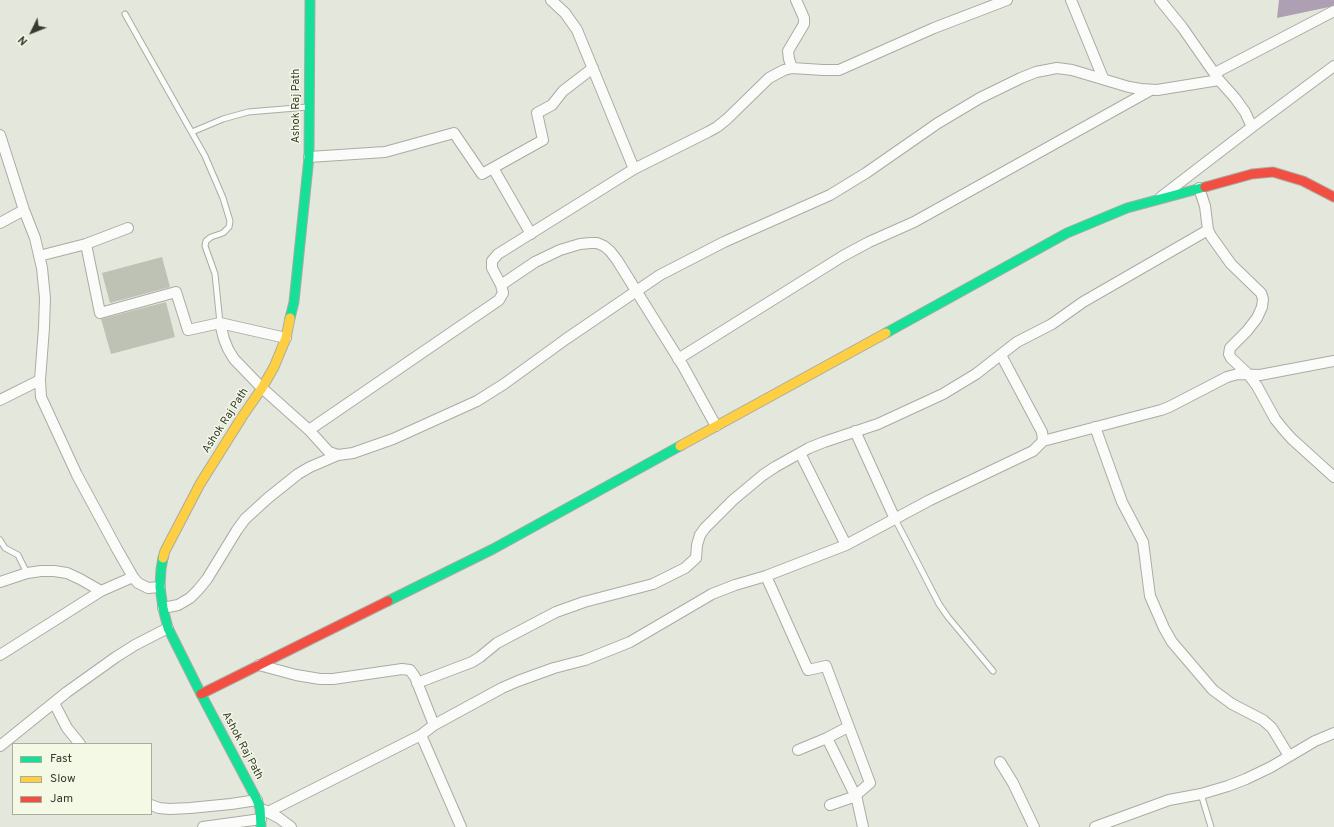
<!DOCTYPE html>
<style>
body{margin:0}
#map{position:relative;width:1334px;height:827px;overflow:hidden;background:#e4e7dc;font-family:Overpass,sans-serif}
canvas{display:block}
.legend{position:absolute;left:12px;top:743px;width:140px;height:72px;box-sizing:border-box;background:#f3f9e5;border:1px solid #a8ad9d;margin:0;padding:5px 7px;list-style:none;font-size:12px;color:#383a32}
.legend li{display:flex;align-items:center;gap:8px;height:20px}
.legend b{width:20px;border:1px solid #a8ad9d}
.north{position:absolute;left:12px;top:12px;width:40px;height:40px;-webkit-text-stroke:3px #f3f9e5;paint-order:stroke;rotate:227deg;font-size:11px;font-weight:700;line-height:16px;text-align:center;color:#383a32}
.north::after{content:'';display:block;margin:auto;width:14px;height:18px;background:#383a32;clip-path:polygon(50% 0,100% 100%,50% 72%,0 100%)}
</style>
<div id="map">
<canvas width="1334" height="827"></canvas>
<ul class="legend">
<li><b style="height:5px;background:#16e098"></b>Fast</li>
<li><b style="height:5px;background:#ffcf43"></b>Slow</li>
<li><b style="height:5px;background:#f24e42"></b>Jam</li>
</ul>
<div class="north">N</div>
</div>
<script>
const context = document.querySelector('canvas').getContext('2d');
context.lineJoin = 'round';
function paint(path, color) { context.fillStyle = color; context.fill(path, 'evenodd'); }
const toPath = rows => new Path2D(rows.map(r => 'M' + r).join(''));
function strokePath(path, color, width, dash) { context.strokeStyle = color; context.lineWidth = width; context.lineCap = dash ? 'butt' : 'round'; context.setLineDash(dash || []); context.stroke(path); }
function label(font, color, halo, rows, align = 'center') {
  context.font = font + ' Overpass,sans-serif'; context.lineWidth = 3; context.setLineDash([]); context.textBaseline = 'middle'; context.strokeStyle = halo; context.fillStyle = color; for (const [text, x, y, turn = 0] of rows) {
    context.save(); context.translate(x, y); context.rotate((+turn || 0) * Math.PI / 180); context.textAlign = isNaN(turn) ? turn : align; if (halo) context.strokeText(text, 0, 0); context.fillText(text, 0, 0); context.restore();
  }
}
const water = toPath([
 [1279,0,1334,0,1334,6,1277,18]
]);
const building = toPath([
 [162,257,170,287,110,303,102,273],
 [166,302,175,337,111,354,101,319]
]);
const lane = toPath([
 [125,14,205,156,223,198,230,221,229,227,223,233,211,237,206,241,205,246,215,274,220,323],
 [192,132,223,119,248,112,308,107],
 [895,519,939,604,948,617,993,671],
 [0,540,5,548,18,555,27,573],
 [1201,794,1211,827]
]);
const street = toPath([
 [551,0,565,13,577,30,634,169,708,132,717,127,727,119,769,78,784,70,792,68,823,70,839,70,934,28,1007,0],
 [1071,0,1103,78],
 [1160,0,1182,27,1219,80,1235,98,1245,112,1252,127,1161,197],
 [792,68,789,59,788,51,804,24,804,18,796,0],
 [1215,73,1334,11],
 [1252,127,1334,66],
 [0,135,24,210,35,238,42,268,45,298,44,328,40,380,41,397,77,475,117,549,133,577,138,583,148,588,160,587],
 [309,157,385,152,454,133,482,174,543,140,537,113,552,105,563,91,593,68],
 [493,168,531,234],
 [1199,188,1205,206,1208,230,1211,236,1231,264,1261,293,1263,299,1262,307,1257,318,1247,331,1230,348,1229,354,1231,358,1248,374,1257,386,1275,419,1283,429,1292,439,1334,477],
 [0,223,24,210],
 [86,244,128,228],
 [39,256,86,244,100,313,176,292,188,330,220,323,286,338],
 [501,285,535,262,560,250,580,244,591,243,597,243,604,246,610,251,617,260,683,366,716,426],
 [220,323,224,339,228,349,234,359,262,388,309,430,499,300,503,293,501,285,492,268,492,261,498,254,634,169],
 [678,359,843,256,869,242,914,222,1151,90],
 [0,400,40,380],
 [1095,427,1122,502,1143,542,1150,596,1164,628,1172,642,1213,690,1232,704,1263,720,1272,728,1289,756],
 [309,430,329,452,338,455,353,453,393,439,477,401,504,384,566,339,660,275,724,242,830,195,866,173,938,123,980,98,1021,78,1036,72,1057,68,1072,70,1129,87,1141,89,1157,90,1219,80],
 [855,431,895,519],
 [1043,441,1161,410,1169,407,1227,377,1238,374,1260,375,1334,361],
 [800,453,846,545],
 [766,576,808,670,826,666,870,783,856,795,863,827],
 [0,582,27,573,41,571,54,571,67,573,80,579,101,591],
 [163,608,178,605,190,598,198,590,207,579,237,530,245,519,268,498,298,474,310,467,338,455],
 [0,655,101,591,133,577],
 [259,665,296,675,320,679,333,679,402,669,410,670,415,677,434,725,421,735],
 [417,683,472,662,480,657,497,643,556,612,584,602,653,584,685,568,696,558,697,545,700,535,705,528,733,500,763,475,775,467,809,448,824,442,878,424,943,394,976,374,1017,342,1052,324,1083,302,1208,230],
 [54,703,67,728,80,744],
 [434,725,502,688,518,681,554,668,585,660,630,642,712,594,735,585,766,576,846,545,930,500,1033,451,1043,441,1042,432,1001,355],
 [848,727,827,738,857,799],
 [0,746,67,692,116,657,135,645,168,628],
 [798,750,827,738],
 [1000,762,1013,783,1034,827],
 [151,805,159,808,170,809,190,808,231,804,257,800],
 [830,805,856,796],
 [264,810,279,818,291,827],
 [268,812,421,735,461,827],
 [203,827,261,819],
 [1095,827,1169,800,1201,794,1228,786,1246,779,1271,767,1315,741,1334,733]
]);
const fast = toPath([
 [290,318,294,302,309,157,310,0],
 [886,333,1067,233,1127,208,1205,187],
 [163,558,161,569,160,587,163,608,168,628,201,694,257,800,260,808,261,827],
 [388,601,493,549,680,446]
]);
const slow = toPath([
 [680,446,886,333],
 [163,558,165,551,200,484,242,417,262,388,274,367,286,338,290,318]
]);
const jam = toPath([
 [1205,187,1252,174,1273,172,1303,181,1334,197],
 [201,694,388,601]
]);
const streetNames = [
 ["Ashok Raj Path",297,106,-90],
 ["Ashok Raj Path",226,421,-57],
 ["Ashok Raj Path",242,746,62]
];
paint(water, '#ada0b3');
paint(building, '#bec2b5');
strokePath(lane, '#a9aca3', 7);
strokePath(street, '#a9aca3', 12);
strokePath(fast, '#a9aca3', 11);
strokePath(slow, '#a9aca3', 11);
strokePath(jam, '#a9aca3', 11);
strokePath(lane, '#fbfbfa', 5);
strokePath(street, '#fbfbfa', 10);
strokePath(fast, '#16e098', 9);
strokePath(slow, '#ffcf43', 9);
strokePath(jam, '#f24e42', 9);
label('11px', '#383a32', '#f3f9e5', streetNames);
</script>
